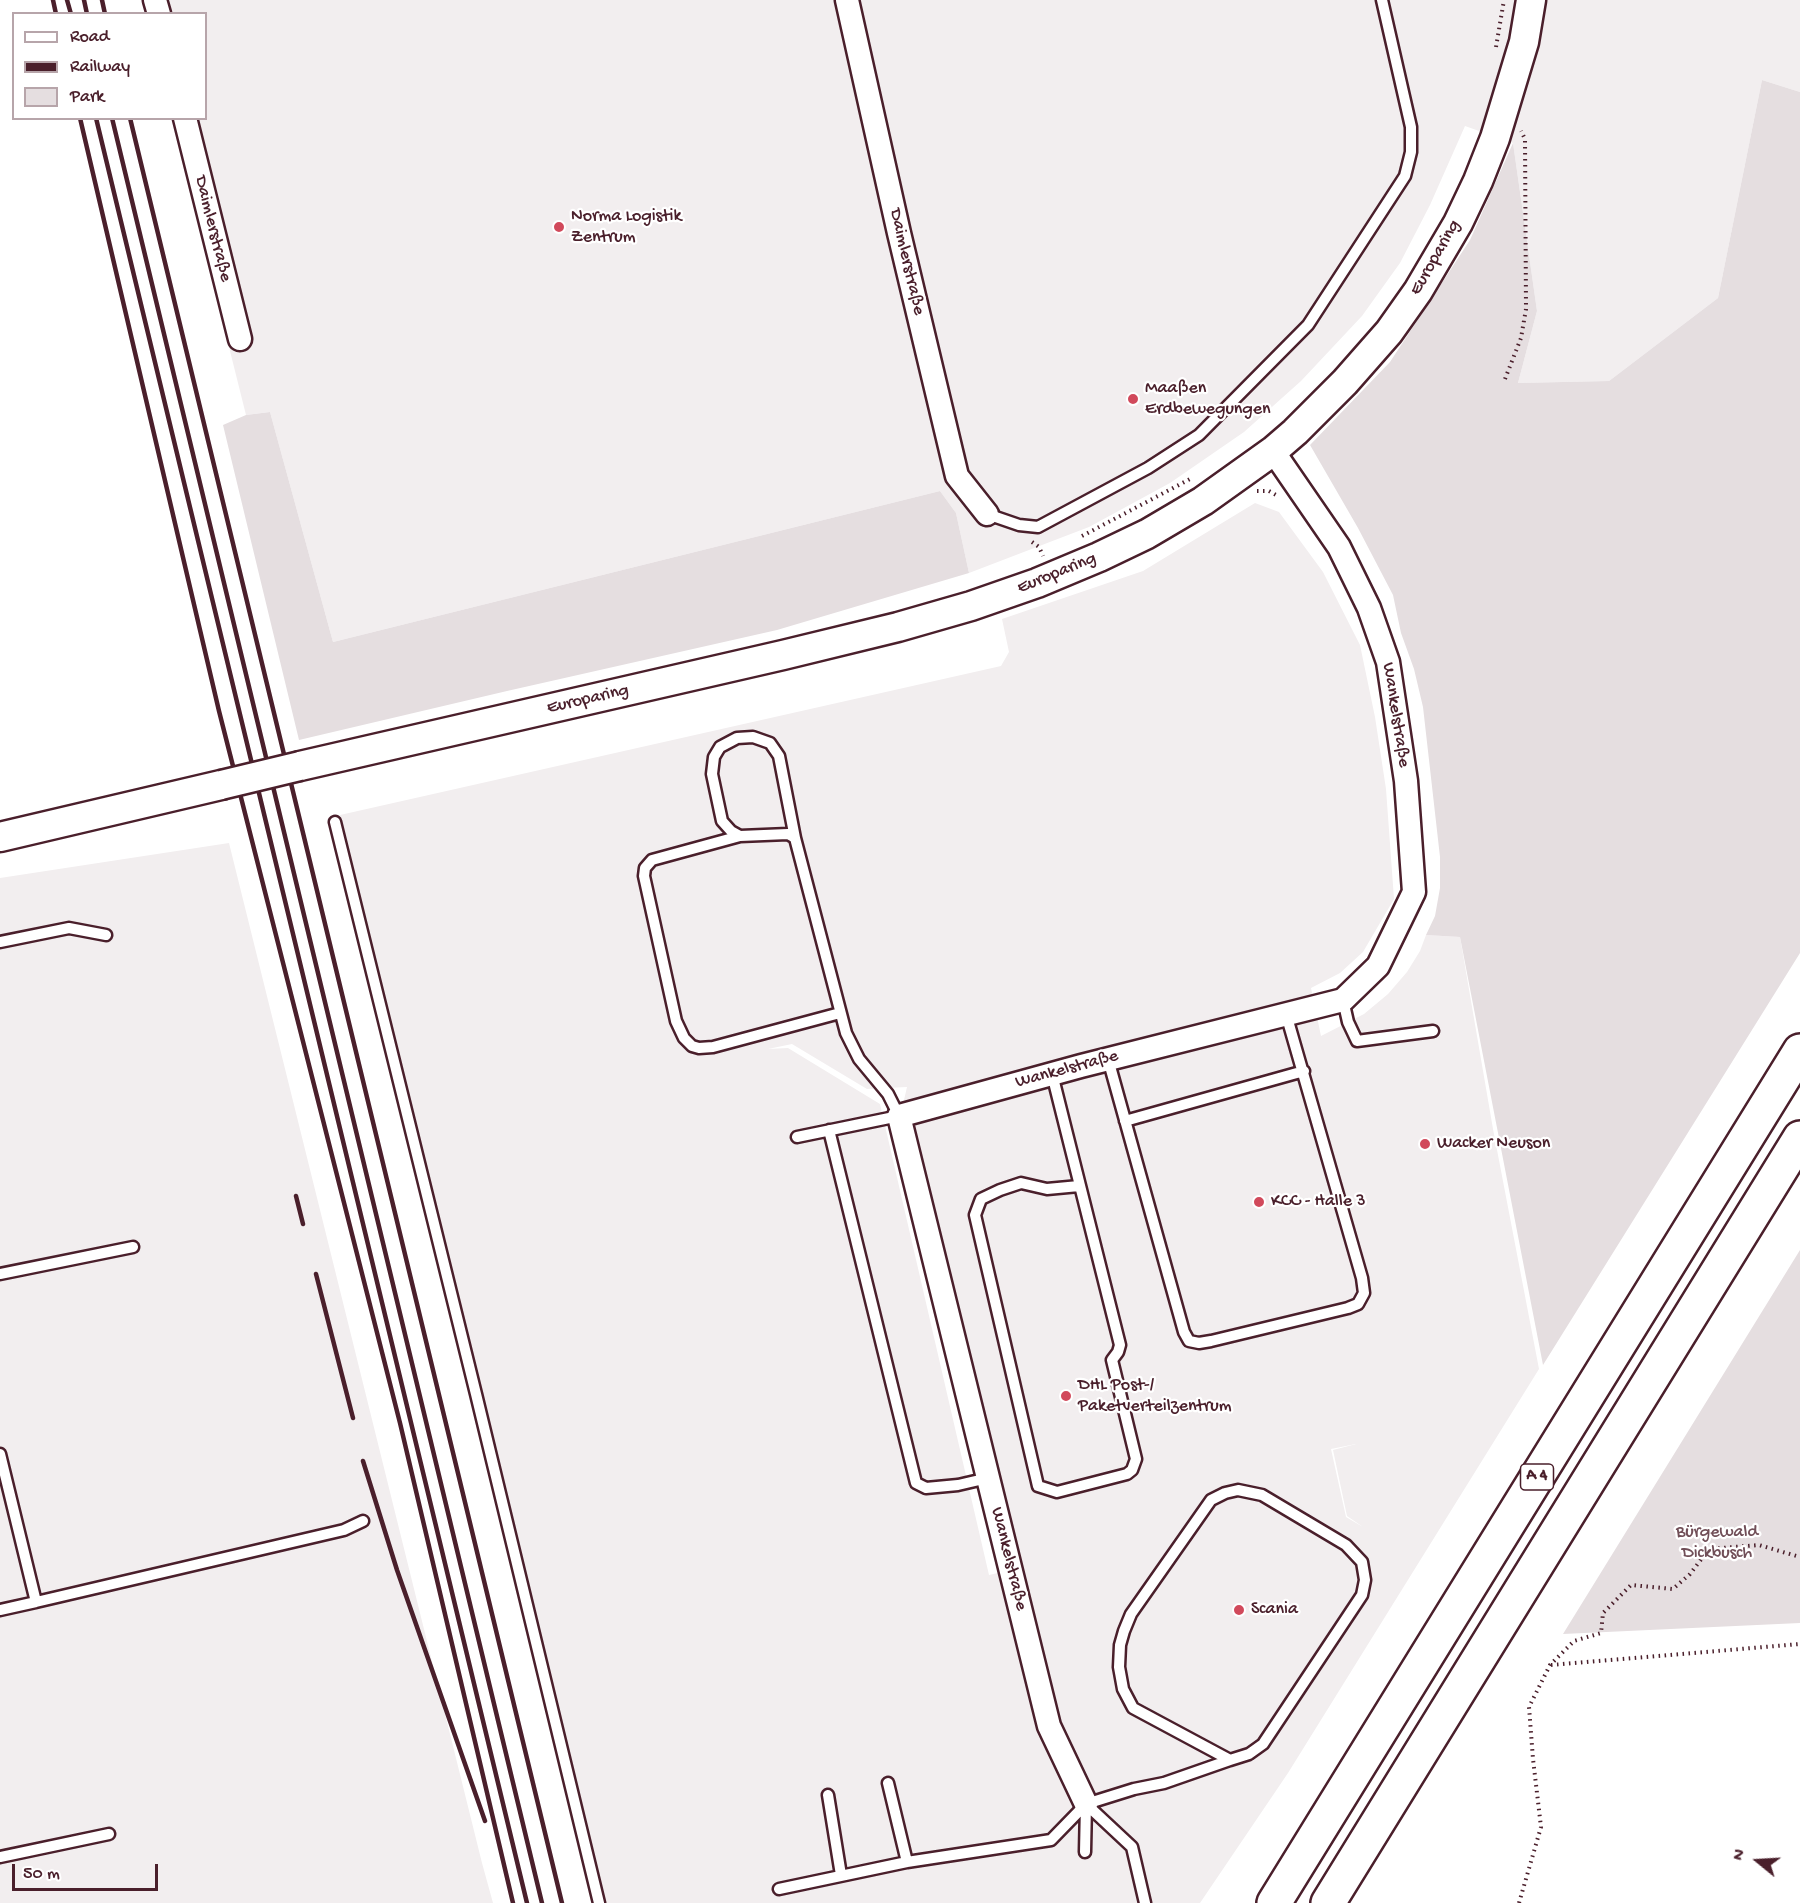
<!DOCTYPE html>
<meta charset="utf-8">
<style>
body{margin:0}
#map{position:relative;width:1800px;height:1903px;overflow:hidden;background:#fff;font-family:"Gochi Hand",sans-serif}
canvas{display:block}
.legend{position:absolute;left:12px;top:12px;width:195px;height:108px;box-sizing:border-box;background:#fff;border:2px solid #b7a5aa;margin:0;padding:8px 10px;list-style:none;font-size:18px;color:#4a1f2b}
.legend li{display:flex;align-items:center;gap:12px;height:30px}
.legend b{width:30px;border:2px solid #b7a5aa}
.north{position:absolute;left:1728px;top:1831px;width:60px;height:60px;-webkit-text-stroke:4px #fff;paint-order:stroke;rotate:288deg;font-size:16px;font-weight:700;line-height:24px;text-align:center;color:#4a1f2b}
.north::after{content:'';display:block;margin:auto;width:21px;height:27px;background:#4a1f2b;clip-path:polygon(50% 0,100% 100%,50% 72%,0 100%)}
.scale{position:absolute;left:12px;top:1864px;width:146px;height:27px;box-sizing:border-box;border:3px solid #4a1f2b;border-top:0;padding-left:8px;font-size:18px;line-height:21px;white-space:nowrap;color:#4a1f2b;-webkit-text-stroke:4px #fff;paint-order:stroke}
</style>
<div id="map">
<canvas width="1800" height="1903"></canvas>
<ul class="legend">
<li><b style="height:8px;background:#fff"></b>Road</li>
<li><b style="height:8px;background:#4a1f2b"></b>Railway</li>
<li><b style="height:16px;background:#e5dee0"></b>Park</li>
</ul>
<div class="north">N</div>
<div class="scale">50 m</div>
</div>
<script>
const context = document.querySelector('canvas').getContext('2d');
context.lineJoin = 'round';
function paint(path, color) { context.fillStyle = color; context.fill(path, 'evenodd'); }
const toPath = rows => new Path2D(rows.map(r => 'M' + r).join(''));
function strokePath(path, color, width, dash) { context.strokeStyle = color; context.lineWidth = width; context.lineCap = dash ? 'butt' : 'round'; context.setLineDash(dash || []); context.stroke(path); }
function label(font, color, halo, rows, align = 'center') {
  context.font = font + ' "Gochi Hand",sans-serif'; context.lineWidth = 4.5; context.setLineDash([]); context.textBaseline = 'middle'; context.strokeStyle = halo; context.fillStyle = color; for (const [text, x, y, turn = 0] of rows) {
    context.save(); context.translate(x, y); context.rotate((+turn || 0) * Math.PI / 180); context.textAlign = isNaN(turn) ? turn : align; if (halo) context.strokeText(text, 0, 0); context.fillText(text, 0, 0); context.restore();
  }
}
const built = toPath([
 [142,0,1800,0,1800,92,1762,80,1718,298,1609,381,1518,383,1537,311,1513,143,1465,126,1430,205,1400,263,1362,316,1301,381,1244,432,1170,483,1089,527,969,573,956,513,940,491,333,642,270,412,246,415,172,119,206,118,206,14,145,13],
 [1255,503,1279,512,1323,572,1360,645,1375,717,1386,789,1394,899,1363,952,1340,973,1311,988,1321,1036,1364,1014,1388,994,1407,972,1420,951,1426,935,1460,937,1493,1129,1539,1369,1288,1773,1200,1903,606,1903,548,1679,415,1133,340,815,1001,666,1009,652,1002,619,1143,571],
 [792,1044,867,1089,907,1087,904,1100,1020,1568,989,1575,880,1104,788,1048,768,1049],
 [1356,1444,1333,1450,1347,1516,1363,1527,1346,1517,1331,1449],
 [229,843,482,1863,493,1903,0,1903,0,878]
]);
const green = toPath([
 [1762,80,1800,92,1800,953,1543,1365,1460,937,1426,935,1435,916,1440,888,1440,857,1423,707,1414,669,1401,633,1393,595,1358,528,1310,445,1390,362,1470,240,1513,143,1537,311,1518,383,1609,381,1718,298],
 [270,412,333,642,940,491,956,513,969,573,777,630,507,691,299,740,223,425,246,415],
 [1800,1250,1800,1623,1563,1634]
]);
const path = toPath([
 [1496,47,1504,0],
 [1505,379,1521,338,1526,309,1525,139,1521,131],
 [1257,491,1269,491,1278,496],
 [1082,536,1192,478],
 [1032,542,1039,547,1043,556],
 [1551,1665,1800,1644],
 [1519,1903,1541,1827,1533,1759,1529,1707,1550,1665,1574,1641,1601,1633,1603,1613,1631,1585,1673,1589,1690,1574,1709,1549,1759,1545,1800,1557]
]);
const service = toPath([
 [987,514,1019,525,1038,527,1148,468,1199,435,1308,325,1405,176,1411,152,1411,127,1382,0],
 [335,822,476,1394,599,1903],
 [740,836,652,860,645,868,644,876,676,1021,684,1038,692,1046,699,1048,713,1047,840,1013],
 [795,838,779,756,770,743,753,737,737,738,720,747,714,757,712,774,722,821,731,831,740,836,788,834,795,838,846,1033,859,1059,888,1094,899,1116,797,1137],
 [0,942,69,928,106,935],
 [1343,1000,1348,1022,1357,1041,1433,1031],
 [1108,1059,1184,1332,1189,1341,1199,1343,1211,1341,1348,1308,1358,1304,1364,1293,1362,1278,1286,1014],
 [1052,1074,1120,1345,1118,1352,1112,1360,1136,1459,1132,1470,1127,1474,1057,1492,1038,1486,975,1215,981,1199,1000,1190,1021,1183,1047,1189,1079,1186],
 [1125,1121,1304,1071],
 [829,1130,916,1483,926,1488,958,1485,988,1478],
 [0,1274,133,1247],
 [0,1454,36,1602,0,1610],
 [36,1602,344,1530,363,1521],
 [888,1783,907,1862],
 [828,1795,841,1875],
 [1086,1804,1132,1847,1145,1903],
 [1085,1852,1086,1804],
 [0,1857,109,1834],
 [779,1889,907,1862,1051,1840,1086,1804,1134,1789,1164,1783,1230,1760,1249,1754,1263,1744,1362,1595,1365,1580,1362,1562,1346,1545,1262,1495,1238,1490,1225,1493,1211,1500,1131,1614,1124,1631,1120,1645,1119,1667,1123,1689,1133,1708,1230,1760]
]);
const minor = toPath([
 [155,0,159,14],
 [847,0,899,233,957,476,987,514],
 [185,118,240,339],
 [1086,1804,1049,1726,899,1116,1081,1066,1343,1000,1378,966,1414,892,1406,781,1388,662,1369,608,1339,547,1273,451]
]);
const tertiary = toPath([
 [300,766,783,655,898,627,971,606,1037,583,1099,557,1147,534,1203,501,1273,451,1295,432,1345,382,1389,332,1418,291,1458,223,1478,181,1495,138,1524,42,1531,0],
 [0,837,221,785]
]);
const motorway = toPath([
 [1274,1903,1800,1051],
 [1328,1903,1800,1138]
]);
const rail = toPath([
 [53,0,56,14],
 [67,0,71,14],
 [84,0,87,14],
 [102,0,105,14],
 [80,118,219,711,400,1423,513,1903],
 [96,118,527,1903],
 [112,118,542,1903],
 [130,118,562,1903],
 [296,1196,303,1224],
 [316,1274,353,1418],
 [363,1461,397,1570,485,1821]
]);
const tertiaryBridge = toPath([
 [221,785,300,766]
]);
const markers = [
 [559,227,6,"#d1495b"],
 [1133,399,6,"#d1495b"],
 [1425,1144,6,"#d1495b"],
 [1259,1202,6,"#d1495b"],
 [1066,1396,6,"#d1495b"],
 [1239,1610,6,"#d1495b"]
];
const shields = [
 [1537,1477,33]
];
const shieldNames = [
 ["A 4",1537,1477]
];
const poiNames = [
 ["Norma Logistik",571,217],
 ["Zentrum",571,238],
 ["Maaßen",1145,389],
 ["Erdbewegungen",1145,410],
 ["Wacker Neuson",1437,1144],
 ["KCC - Halle 3",1271,1202],
 ["DHL Post-/",1078,1386],
 ["Paketverteilzentrum",1078,1407],
 ["Scania",1251,1610]
];
const streetNames = [
 ["Daimlerstraße",212,229,76],
 ["Europaring",1436,258,-60],
 ["Daimlerstraße",906,262,77],
 ["Europaring",1057,574,-22],
 ["Europaring",588,700,-13],
 ["Wankelstraße",1395,715,81],
 ["Wankelstraße",1067,1070,-15],
 ["Wankelstraße",1008,1559,76]
];
const parkNames = [
 ["Bürgewald",1717,1533],
 ["Dickbusch",1717,1554]
];
paint(built, '#f2eeef');
paint(green, '#e5dee0');
strokePath(service, '#4a1f2b', 15);
strokePath(minor, '#4a1f2b', 27);
strokePath(tertiary, '#4a1f2b', 33);
strokePath(motorway, '#4a1f2b', 38);
strokePath(path, '#4a1f2b', 4, [1.5, 4.5]);
strokePath(service, '#fff', 10);
strokePath(minor, '#fff', 22);
strokePath(tertiary, '#fff', 28);
strokePath(motorway, '#fff', 33);
strokePath(rail, '#4a1f2b', 4.5);
strokePath(tertiaryBridge, '#4a1f2b', 33, []);
strokePath(tertiaryBridge, '#fff', 28);
for (const [x, y, r, color] of markers) { const dot = new Path2D(); dot.arc(x, y, r, 0, 2 * Math.PI); context.fillStyle = color; context.fill(dot); strokePath(dot, '#fff', 2); }
for (const [x, y, w] of shields) { const box = new Path2D(); box.roundRect(x - w / 2, y - 13, w, 26, 4.5); context.fillStyle = '#fff'; context.fill(box); strokePath(box, '#4a1f2b', 1.5); }
label('bold 16px', '#4a1f2b', null, shieldNames);
label('18px', '#4a1f2b', '#fff', poiNames, 'left');
label('18px', '#4a1f2b', '#fff', streetNames);
label('18px', '#714f58', '#fff', parkNames);
</script>
